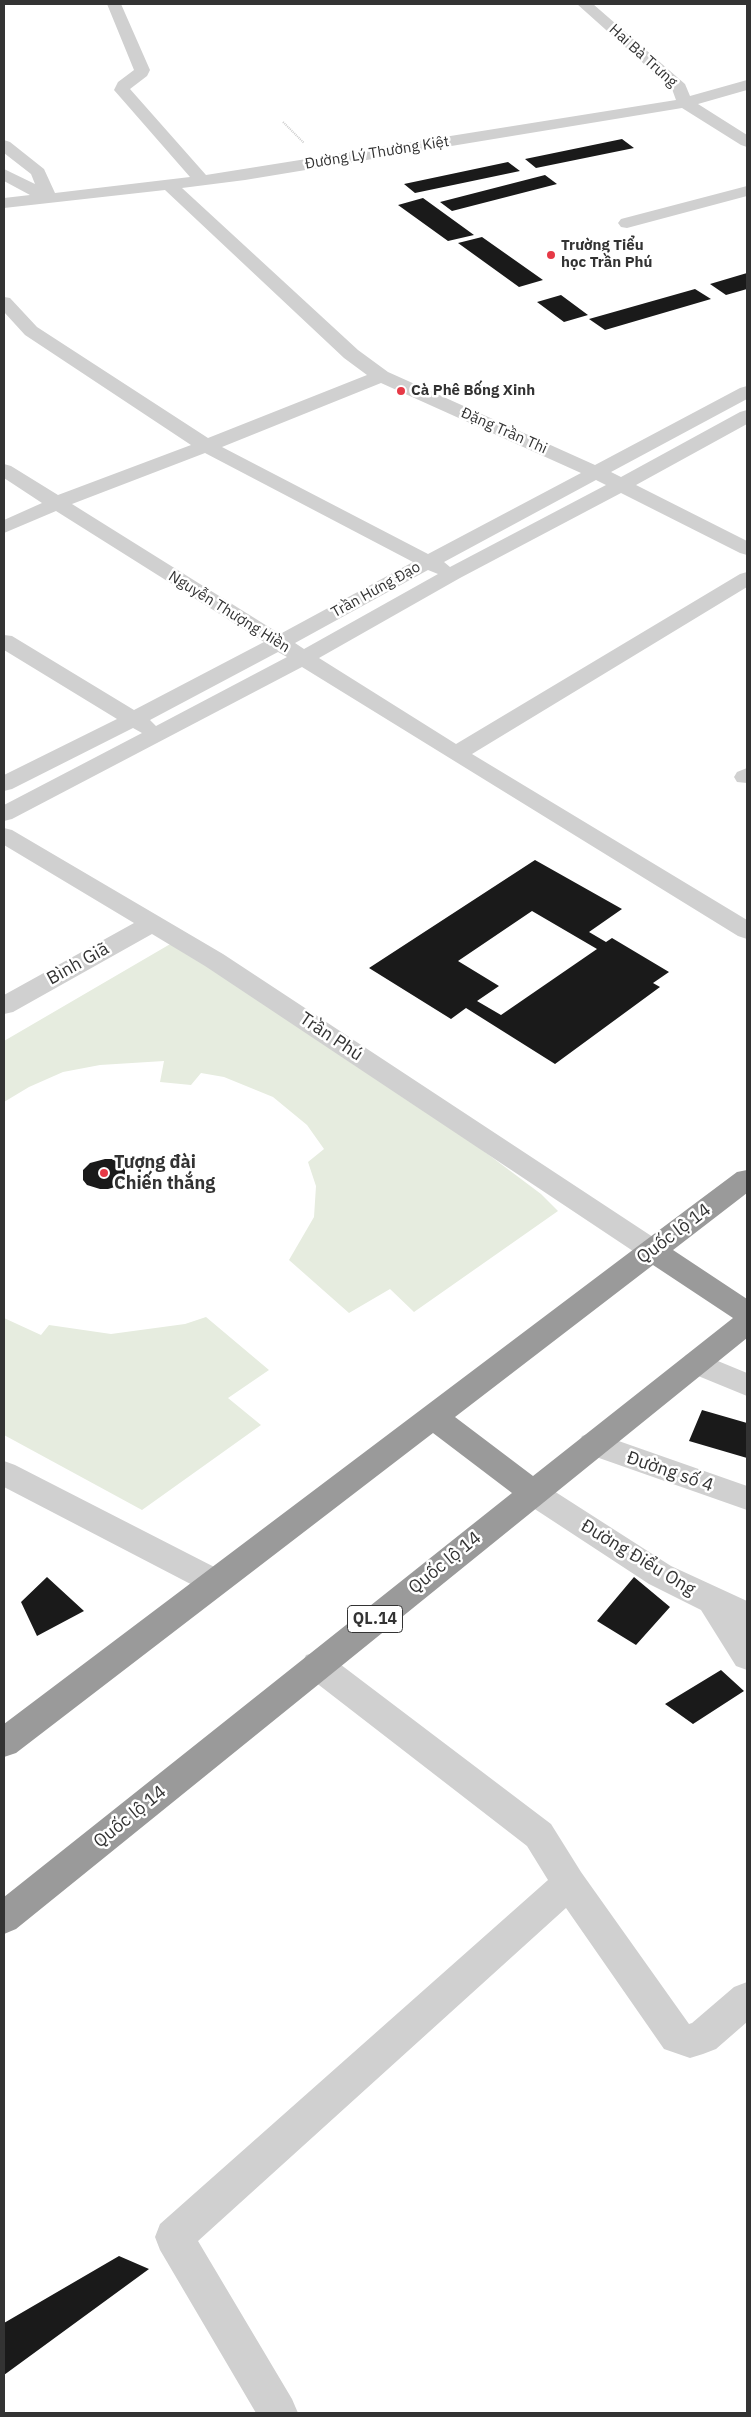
<!DOCTYPE html>
<meta charset="utf-8">
<style>
body{margin:0}
#map{position:relative;width:751px;height:2417px;overflow:hidden;background:#fff;font-family:"IBM Plex Sans",sans-serif}
canvas{display:block}
.frame{position:absolute;inset:0;border:5px solid #333;pointer-events:none}
</style>
<div id="map">
<canvas width="751" height="2417"></canvas>
<div class="frame"></div>
</div>
<script>
const context = document.querySelector('canvas').getContext('2d');
context.lineJoin = 'round';
function paint(path, color) { context.fillStyle = color; context.fill(path, 'evenodd'); }
const toPath = rows => new Path2D(rows.map(r => 'M' + r).join(''));
function strokePath(path, color, width, dash) { context.strokeStyle = color; context.lineWidth = width; context.lineCap = dash ? 'butt' : 'round'; context.setLineDash(dash || []); context.stroke(path); }
function label(font, color, halo, rows, align = 'center') {
  context.font = font + ' "IBM Plex Sans",sans-serif'; context.lineWidth = 5; context.setLineDash([]); context.textBaseline = 'middle'; context.strokeStyle = halo; context.fillStyle = color; for (const [text, x, y, turn = 0] of rows) {
    context.save(); context.translate(x, y); context.rotate((+turn || 0) * Math.PI / 180); context.textAlign = isNaN(turn) ? turn : align; if (halo) context.strokeText(text, 0, 0); context.fillText(text, 0, 0); context.restore();
  }
}
const green = toPath([
 [172,943,453,1128,541,1194,558,1211,414,1312,390,1289,349,1313,289,1260,314,1217,316,1186,308,1162,324,1149,307,1125,273,1097,224,1077,201,1073,191,1085,160,1082,164,1061,100,1065,63,1072,29,1087,4,1102,4,1041],
 [206,1317,269,1370,228,1398,261,1425,142,1510,4,1435,4,1318,41,1335,49,1325,111,1334,185,1324]
]);
const building = toPath([
 [622,139,634,148,536,168,525,159],
 [508,162,520,171,415,193,404,184],
 [545,175,557,184,452,211,440,202],
 [423,198,474,235,448,241,398,205],
 [482,237,543,280,519,287,458,243],
 [747,273,747,289,726,295,710,284],
 [695,289,711,299,605,330,589,319],
 [561,295,588,315,564,322,537,302],
 [535,860,622,909,589,932,606,942,612,938,669,972,653,983,660,987,555,1064,466,1008,451,1019,369,968],
 [532,911,597,949,501,1015,477,1001,499,986,458,961],
 [105,1159,112,1159,123,1165,125,1170,125,1178,115,1187,108,1189,100,1189,87,1185,83,1180,83,1170,90,1163],
 [702,1410,747,1423,747,1458,689,1441],
 [47,1577,84,1611,37,1636,21,1602],
 [634,1577,670,1607,636,1645,597,1621],
 [721,1670,744,1691,693,1724,665,1704],
 [119,2256,149,2269,4,2375,4,2323]
]);
const path = toPath([
 [283,122,304,143]
]);
const minor = toPath([
 [107,4,121,4,150,70,147,76,130,89,206,175,676,100,672,89,577,4,593,4,685,84,690,96,747,80,747,90,698,104,747,135,747,147,741,145,682,108,245,180,182,188,358,350,388,372,595,465,740,388,747,386,747,399,611,472,621,477,740,412,747,410,747,424,636,485,747,541,747,555,740,553,621,493,460,578,319,658,456,744,740,574,747,572,747,587,472,754,747,920,747,939,738,936,302,667,12,819,4,821,4,805,142,733,133,728,12,789,4,791,4,775,117,719,4,650,4,635,12,636,134,710,264,642,56,511,4,533,4,520,42,503,4,478,4,464,11,466,58,495,191,445,25,335,4,312,4,297,10,298,37,327,208,438,367,375,344,358,165,190,4,208,4,198,30,195,4,181,4,169,35,184,31,174,4,153,4,140,10,142,44,169,55,193,190,177,114,90,118,82,134,70,107,4],
 [381,383,581,473,428,554,222,447,381,383],
 [205,453,413,562,280,634,72,504,205,453],
 [596,480,606,485,450,567,444,562,596,480],
 [428,570,438,574,304,649,295,643,428,570],
 [278,652,287,657,156,726,150,720,278,652],
 [747,186,747,196,627,228,621,227,618,223,621,219,747,186],
 [747,768,747,783,737,782,734,777,737,772,747,768],
 [4,828,12,830,223,954,662,1243,666,1250,662,1257,652,1260,642,1257,205,966,152,934,13,1012,4,1014,4,995,134,923,4,845,4,828],
 [696,1352,747,1373,747,1396,686,1371,681,1363,686,1355,696,1352],
 [593,1432,747,1486,747,1510,582,1452,578,1444,582,1436,593,1432],
 [4,1461,15,1465,226,1573,231,1582,226,1591,215,1595,204,1591,4,1487,4,1461],
 [532,1480,543,1484,671,1566,747,1601,747,1670,736,1666,701,1610,649,1584,521,1500,517,1492,521,1484,532,1480],
 [317,1652,328,1655,551,1824,581,1872,689,2024,692,2023,734,1987,747,1982,747,2022,716,2049,703,2054,690,2058,664,2049,566,1908,198,2241,292,2399,298,2413,256,2413,160,2250,155,2237,160,2224,548,1880,527,1846,306,1675,301,1665,306,1655,317,1652]
]);
const highway = toPath([
 [747,1170,747,1193,673,1250,747,1299,747,1338,16,1929,4,1934,4,1897,512,1493,433,1433,16,1753,4,1757,4,1724,642,1243,737,1172,747,1170],
 [653,1265,733,1318,533,1476,455,1417,653,1265]
]);
const markers = [
 [551,255,5,"#e63946"],
 [401,391,5,"#e63946"],
 [104,1173,5,"#e63946"]
];
const farStreetnames = [
 ["Hai Bà Trưng",643,56,42],
 ["Đường Lý Thường Kiệt",377,153,-9],
 ["Đặng Trần Thi",504,431,24],
 ["Trần Hưng Đạo",376,590,-29],
 ["Nguyễn Thượng Hiền",229,612,32]
];
const farPoinames = [
 ["Trường Tiểu",561,246],
 ["học Trần Phú",561,263],
 ["Cà Phê Bống Xinh",411,391]
];
const shields = [
 [375,1619,55]
];
const shieldNames = [
 ["QL.14",375,1619]
];
const streetNames = [
 ["Bình Giã",78,964,-29],
 ["Trần Phú",331,1037,34],
 ["Quốc lộ 14",674,1234,-37],
 ["Đường số 4",670,1472,19],
 ["Đường Điểu Ong",638,1558,31],
 ["Quốc lộ 14",445,1563,-39],
 ["Quốc lộ 14",130,1817,-39]
];
const poiNames = [
 ["Tượng đài",114,1163],
 ["Chiến thắng",114,1184]
];
paint(green, '#e6ecdf');
paint(building, '#1a1a1a');
strokePath(path, '#cdcdcd', 2, [1, 1]);
paint(minor, '#d0d0d0');
paint(highway, '#9a9a9a');
for (const [x, y, r, color] of markers) { const dot = new Path2D(); dot.arc(x, y, r, 0, 2 * Math.PI); context.fillStyle = color; context.fill(dot); strokePath(dot, '#fff', 2); }
label('15px', '#333', '#fff', farStreetnames);
label('bold 15px', '#333', '#fff', farPoinames, 'left');
for (const [x, y, w] of shields) { const box = new Path2D(); box.roundRect(x - w / 2, y - 13.5, w, 27, 4); context.fillStyle = '#fff'; context.fill(box); strokePath(box, '#333', 1); }
label('bold 16px', '#333', null, shieldNames);
label('18px', '#333', '#fff', streetNames);
label('bold 18px', '#333', '#fff', poiNames, 'left');
</script>
